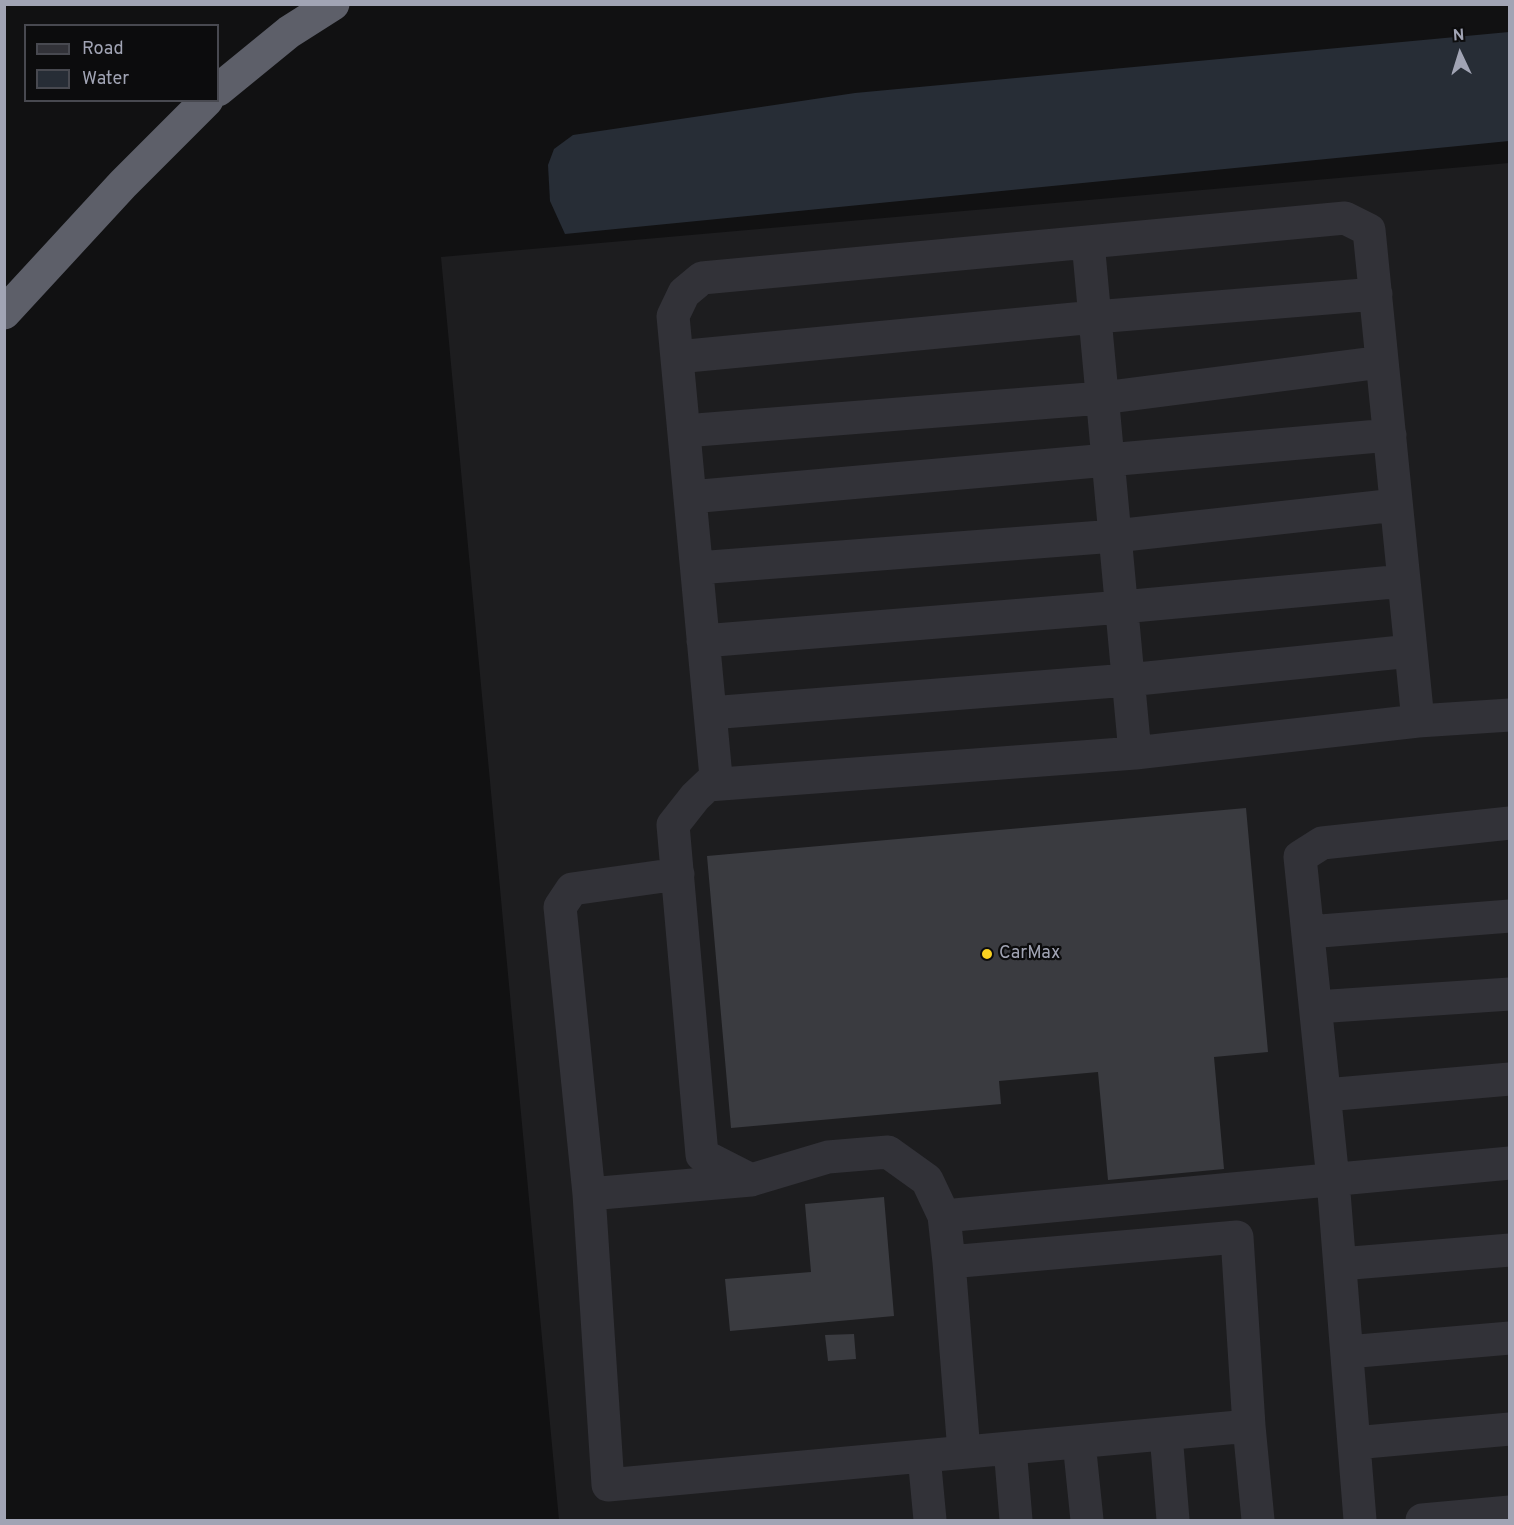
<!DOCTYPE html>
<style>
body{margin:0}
#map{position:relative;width:1514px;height:1525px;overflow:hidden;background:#111112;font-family:Overpass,sans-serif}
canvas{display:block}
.frame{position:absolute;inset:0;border:6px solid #a1a4b4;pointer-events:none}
.legend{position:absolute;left:24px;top:24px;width:195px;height:78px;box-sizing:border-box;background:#0c0c0d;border:2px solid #484950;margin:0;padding:8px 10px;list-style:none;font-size:18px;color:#a1a4b4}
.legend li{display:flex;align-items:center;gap:12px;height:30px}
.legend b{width:30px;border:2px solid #484950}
.north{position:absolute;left:1430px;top:24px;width:60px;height:60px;-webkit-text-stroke:4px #0c0c0d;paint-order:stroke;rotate:356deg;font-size:16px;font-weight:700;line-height:24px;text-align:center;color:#a1a4b4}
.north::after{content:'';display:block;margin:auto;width:21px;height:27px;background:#a1a4b4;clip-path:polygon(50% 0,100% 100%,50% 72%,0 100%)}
</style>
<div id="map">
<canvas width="1514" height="1525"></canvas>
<div class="frame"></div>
<ul class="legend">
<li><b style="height:8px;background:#323238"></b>Road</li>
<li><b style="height:16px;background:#272d36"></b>Water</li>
</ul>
<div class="north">N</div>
</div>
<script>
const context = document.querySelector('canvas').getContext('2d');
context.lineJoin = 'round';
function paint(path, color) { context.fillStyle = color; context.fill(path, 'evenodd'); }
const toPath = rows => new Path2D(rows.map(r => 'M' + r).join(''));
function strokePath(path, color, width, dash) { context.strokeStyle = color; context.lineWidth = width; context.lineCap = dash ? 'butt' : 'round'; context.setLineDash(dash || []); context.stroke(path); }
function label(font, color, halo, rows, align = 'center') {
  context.font = font + ' Overpass,sans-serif'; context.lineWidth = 4.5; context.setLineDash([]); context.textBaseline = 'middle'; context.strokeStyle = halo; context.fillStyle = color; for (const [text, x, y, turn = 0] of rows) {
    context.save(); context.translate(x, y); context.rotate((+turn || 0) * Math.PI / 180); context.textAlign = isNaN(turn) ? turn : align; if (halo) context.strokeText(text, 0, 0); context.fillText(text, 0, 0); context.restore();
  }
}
const built = toPath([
 [1509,163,1509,1520,559,1520,441,257]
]);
const water = toPath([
 [1509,32,1509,141,565,234,550,201,548,165,554,149,573,135,855,93]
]);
const building = toPath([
 [1246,808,1268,1052,1214,1057,1224,1169,1108,1180,1098,1072,999,1081,1001,1104,731,1128,707,856],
 [884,1197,894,1316,730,1331,725,1279,811,1272,805,1204],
 [854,1334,856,1359,828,1361,825,1335]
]);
const minor = toPath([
 [1088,242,1135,753,1418,721],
 [677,357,1095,317,1376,294],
 [684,431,1102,398,1382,362],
 [690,497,1390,435],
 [697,568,1115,536,1396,505],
 [703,641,1122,607,1404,581],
 [710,713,1128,680,1411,651],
 [1510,715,1418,721,1369,230,1345,218,702,278,684,293,673,316,716,777,695,797,673,825,702,1155,751,1180,828,1157,888,1152,927,1180,944,1216,1510,1163],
 [708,785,1135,753],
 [678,874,572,889,560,907,589,1194,751,1180],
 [1308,932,1510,916],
 [1316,1007,1510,994],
 [1325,1095,1510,1079],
 [589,1194,608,1485,1249,1426,1237,1237,949,1262,944,1216],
 [949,1262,964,1452],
 [1340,1264,1510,1250],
 [1347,1352,1510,1338],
 [1249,1426,1258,1520],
 [1166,1434,1173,1520],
 [1079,1442,1087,1520],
 [1354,1443,1510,1429],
 [1010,1448,1016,1520],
 [924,1456,930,1520],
 [1360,1520,1333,1180,1300,857,1322,843,1510,823],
 [1422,1520,1510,1512]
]);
const highway = toPath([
 [218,90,289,32,333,4],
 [4,313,123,184,207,100]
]);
const markers = [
 [987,954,6,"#fad221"]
];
const poiNames = [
 ["CarMax",999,954]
];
paint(built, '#1d1d1f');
paint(water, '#272d36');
paint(building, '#3a3b40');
strokePath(minor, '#323238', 33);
strokePath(highway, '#5d5f69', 33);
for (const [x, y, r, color] of markers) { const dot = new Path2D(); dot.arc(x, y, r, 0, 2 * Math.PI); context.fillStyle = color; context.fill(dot); strokePath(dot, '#0c0c0d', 2); }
label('18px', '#a1a4b4', '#0c0c0d', poiNames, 'left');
</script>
